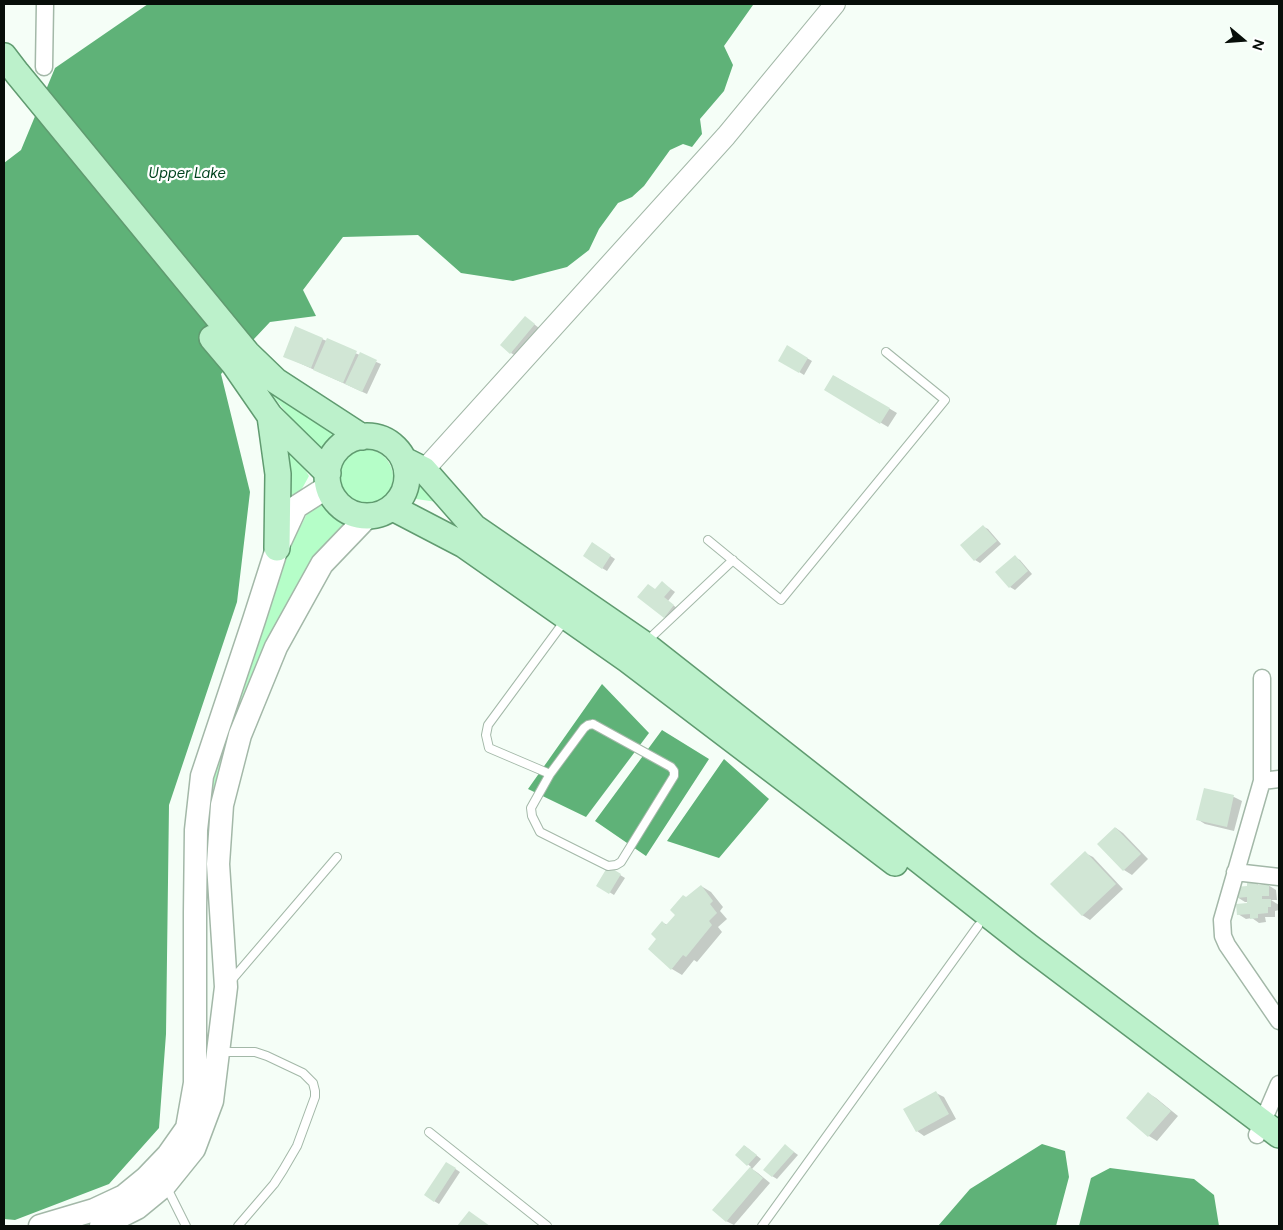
<!DOCTYPE html>
<style>
body{margin:0}
#map{position:relative;width:1283px;height:1230px;overflow:hidden;background:#f5fef7;font-family:Figtree,sans-serif}
canvas{display:block}
.frame{position:absolute;inset:0;border:5px solid #070e09;pointer-events:none}
.north{position:absolute;left:1218px;top:15px;width:50px;height:50px;-webkit-text-stroke:4px #fff;paint-order:stroke;rotate:108deg;font-size:14px;font-weight:700;line-height:20px;text-align:center;color:#070e09}
.north::after{content:'';display:block;margin:auto;width:18px;height:22px;background:#070e09;clip-path:polygon(50% 0,100% 100%,50% 72%,0 100%)}
</style>
<div id="map">
<canvas width="1283" height="1230"></canvas>
<div class="frame"></div>
<div class="north">N</div>
</div>
<script>
const context = document.querySelector('canvas').getContext('2d');
context.lineJoin = 'round';
function paint(path, color) { context.fillStyle = color; context.fill(path, 'evenodd'); }
const toPath = rows => new Path2D(rows.map(r => 'M' + r).join(''));
function strokePath(path, color, width, dash) { context.strokeStyle = color; context.lineWidth = width; context.lineCap = dash ? 'butt' : 'round'; context.setLineDash(dash || []); context.stroke(path); }
function label(font, color, halo, rows, align = 'center') {
  context.font = font + ' Figtree,sans-serif'; context.lineWidth = 4.5; context.setLineDash([]); context.textBaseline = 'middle'; context.strokeStyle = halo; context.fillStyle = color; for (const [text, x, y, turn = 0] of rows) {
    context.save(); context.translate(x, y); context.rotate((+turn || 0) * Math.PI / 180); context.textAlign = isNaN(turn) ? turn : align; if (halo) context.strokeText(text, 0, 0); context.fillText(text, 0, 0); context.restore();
  }
}
const green = toPath([
 [250,367,344,434,335,440,321,459,300,430],
 [286,441,288,442,309,476,288,514],
 '337 477a28 28 0 1 1 56 0a28 28 0 1 1-56 0Z',
 [421,476,444,503,409,498,412,485],
 [320,492,347,522,219,789,209,787,262,620,292,543,313,502]
]);
const water = toPath([
 [148,4,753,5,724,46,733,65,724,91,700,119,702,134,692,147,683,144,670,150,644,186,632,197,618,203,599,229,589,250,567,267,513,281,461,273,418,235,343,237,303,290,316,316,270,322,221,374,250,492,237,602,169,805,166,1034,159,1128,109,1184,15,1220,4,1219,4,163,21,150,55,68],
 [602,684,649,733,586,817,528,789],
 [662,730,709,759,646,856,595,821],
 [724,759,769,799,719,858,667,841],
 [1042,1144,1065,1151,1069,1177,1056,1226,938,1226,970,1189],
 [1110,1168,1194,1179,1214,1195,1219,1226,1079,1226,1091,1178]
]);
const shadow = toPath([
 [525,317,539,328,516,356,511,353],
 [296,328,381,364,367,394,284,356],
 [788,347,812,361,804,375,780,360],
 [834,376,897,413,888,427,826,390],
 [984,527,988,529,1001,544,980,563,975,560],
 [597,547,615,559,607,571,602,568],
 [1015,557,1020,560,1032,574,1015,590,1010,587],
 [667,586,675,592,668,601,678,609,669,620,664,617,656,590],
 [1205,790,1234,797,1242,801,1234,831,1205,824,1197,819],
 [1116,828,1123,833,1148,859,1132,875,1124,870,1099,844],
 [1085,853,1093,857,1123,889,1090,920,1082,915],
 [609,868,625,878,614,895,598,885],
 [1257,884,1260,886,1268,885,1276,890,1277,900,1271,900,1279,905,1279,910,1275,911,1275,917,1265,917,1266,922,1259,923,1252,918,1246,919,1238,914,1249,905,1248,902,1245,902,1237,897,1249,887],
 [701,886,711,892,723,907,720,911,727,919,718,927,722,932,697,962,694,960,682,975,672,969,658,939,663,923,668,925,687,899],
 [936,1093,944,1097,956,1119,924,1136,917,1131],
 [1148,1093,1156,1098,1178,1116,1157,1141,1149,1136,1128,1118],
 [745,1146,761,1159,752,1169,758,1173,770,1183,734,1225,726,1221,714,1210,751,1167,737,1155],
 [790,1149,798,1155,777,1179,772,1176],
 [451,1166,460,1172,439,1204,434,1201]
]);
const building = toPath([
 [525,316,535,324,510,354,500,345],
 [295,326,323,338,311,368,283,357],
 [327,338,357,351,343,383,313,370],
 [787,345,808,358,799,373,778,361],
 [360,352,377,360,362,392,345,384],
 [833,375,890,408,880,424,824,390],
 [983,525,997,541,974,561,960,545],
 [592,542,611,555,602,569,583,556],
 [1015,555,1028,571,1009,588,995,572],
 [662,581,671,589,664,597,674,605,664,618,637,597,648,584,655,589],
 [1204,788,1234,795,1227,827,1196,820],
 [1115,827,1141,854,1123,871,1097,844],
 [1085,851,1116,884,1082,916,1050,884],
 [608,866,621,874,609,894,596,886],
 [1257,882,1257,885,1269,884,1269,896,1262,896,1262,899,1271,899,1271,907,1268,907,1268,913,1258,914,1258,918,1250,919,1250,914,1237,915,1236,904,1247,903,1247,897,1236,898,1235,887,1247,886,1247,883],
 [701,885,713,901,710,904,717,913,709,921,712,925,686,957,683,955,671,970,648,949,656,939,651,934,662,921,666,925,675,915,670,910,683,895,686,897],
 [936,1091,949,1114,916,1132,903,1109],
 [1148,1092,1171,1111,1148,1137,1126,1118],
 [785,1144,794,1152,772,1177,763,1170],
 [744,1145,757,1155,747,1166,735,1155],
 [446,1162,456,1168,434,1202,424,1195],
 [750,1167,763,1178,726,1222,712,1210],
 [469,1211,490,1226,457,1226]
]);
const service = toPath([
 [708,540,781,600,945,400,886,352],
 [647,641,733,560],
 [593,724,671,767,674,771,674,776,621,862,616,865,608,866,540,832,532,816,531,808,550,774,584,728,588,725,593,724],
 [550,774,489,748,486,735,488,725,566,619],
 [230,982,337,857],
 [220,1052,255,1052,267,1056,303,1073,313,1083,315,1091,315,1097,297,1146,283,1170,274,1184,238,1226],
 [429,1132,547,1226],
 [166,1186,186,1226],
 [762,1226,978,926]
]);
const minor = toPath([
 [44,67,45,4],
 [1262,678,1262,781,1222,920,1223,936,1227,945,1279,1021],
 [1262,781,1279,779],
 [1235,872,1279,877],
 [1257,1135,1279,1084]
]);
const tertiary = toPath([
 [424,470,726,136,835,4]
]);
const secondary = toPath([
 [40,1226,94,1210,124,1196,146,1178,168,1155,187,1128,195,1083,195,912,196,830,202,776,254,620,277,548,296,507,329,486],
 [101,1226,137,1208,165,1185,194,1149,212,1101,226,987,218,864,222,805,240,735,276,647,322,564,367,517]
]);
const primary = toPath([
 [4,56,17,73,247,353,276,381,362,437],
 [212,338,234,364,270,416,328,473],
 [270,416,278,474,277,548],
 '327 476a40 40 0 1 1 80 0a40 40 0 1 1-80 0Z',
 [404,460,424,470,474,527,644,644,1028,946,1279,1135],
 [393,508,464,545,628,660,895,863]
]);
const waterNames = [
 ["Upper Lake",187,174]
];
paint(green, '#b5fec8');
paint(water, '#5fb278');
paint(shadow, '#0003');
paint(building, '#d1e6d5');
strokePath(service, '#a3b8a8', 10);
strokePath(minor, '#a3b8a8', 19);
strokePath(tertiary, '#a3b8a8', 22);
strokePath(secondary, '#a3b8a8', 25);
strokePath(primary, '#609b70', 28);
strokePath(service, '#fff', 8);
strokePath(minor, '#fff', 16);
strokePath(tertiary, '#fff', 20);
strokePath(secondary, '#fff', 22);
strokePath(primary, '#bcf1cb', 25);
label('italic 15px', '#00431e', '#fff', waterNames);
</script>
